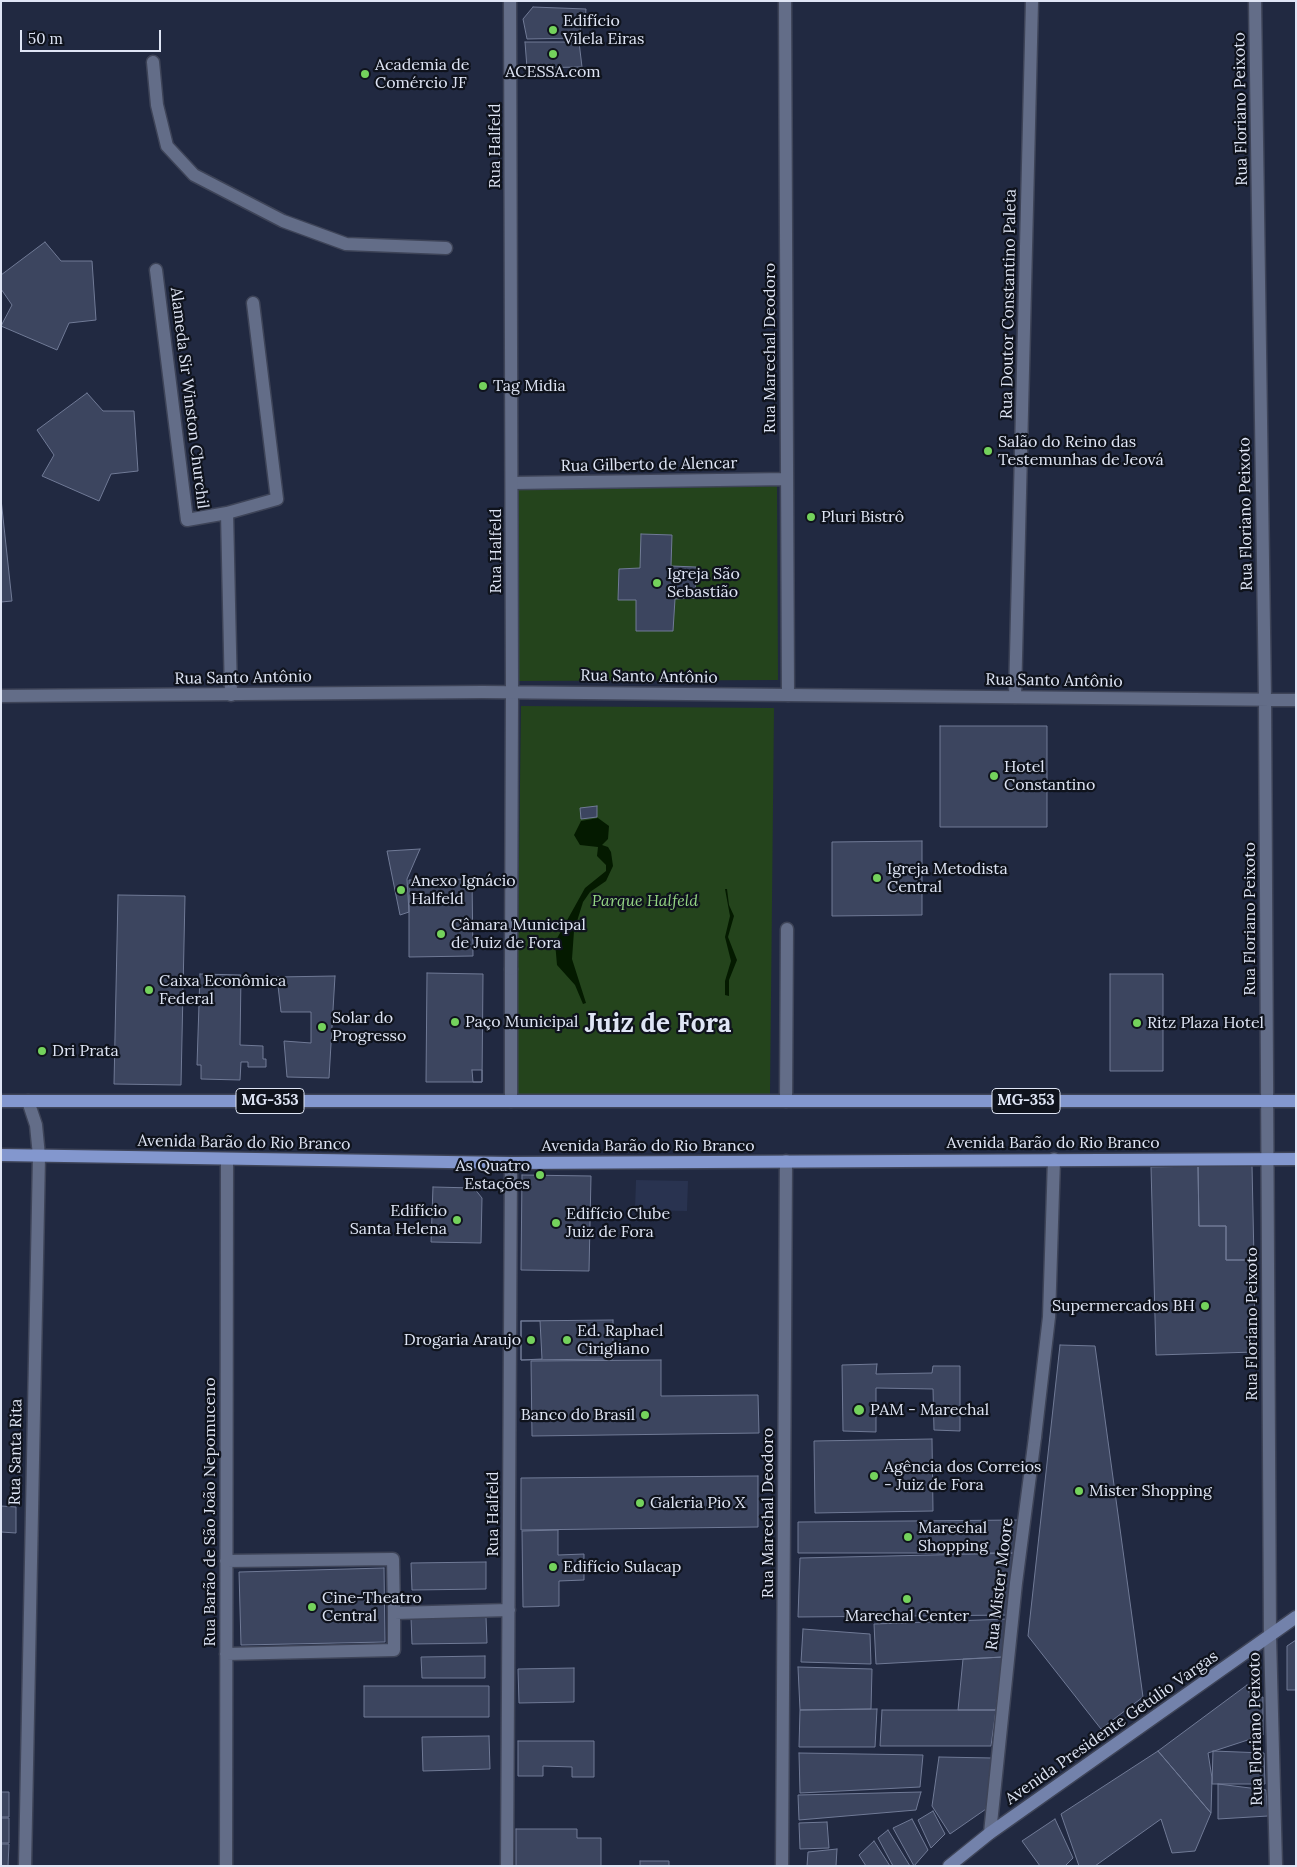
<!DOCTYPE html>
<meta charset="utf-8">
<style>
body{margin:0}
#map{position:relative;width:1297px;height:1867px;overflow:hidden;background:#212941;font-family:Lora,serif}
canvas{display:block}
.frame{position:absolute;inset:0;border:2px solid #dfe5f5;pointer-events:none}
.scale{position:absolute;left:20px;top:30px;width:141px;height:22px;box-sizing:border-box;border:2px solid #dfe5f5;border-top:0;padding-left:6px;font-size:15px;line-height:18px;white-space:nowrap;color:#dfe5f5;-webkit-text-stroke:4px #0f131d;paint-order:stroke}
</style>
<div id="map">
<canvas width="1297" height="1867"></canvas>
<div class="frame"></div>
<div class="scale">50 m</div>
</div>
<script>
const context = document.querySelector('canvas').getContext('2d');
context.lineJoin = 'round';
function paint(path, color) { context.fillStyle = color; context.fill(path, 'evenodd'); }
const toPath = rows => new Path2D(rows.map(r => 'M' + r).join(''));
function strokePath(path, color, width, dash) { context.strokeStyle = color; context.lineWidth = width; context.lineCap = dash ? 'butt' : 'round'; context.setLineDash(dash || []); context.stroke(path); }
function label(font, color, halo, rows, align = 'center') {
  context.font = font + ' Lora,serif'; context.lineWidth = 4.5; context.setLineDash([]); context.textBaseline = 'middle'; context.strokeStyle = halo; context.fillStyle = color; for (const [text, x, y, turn = 0] of rows) {
    context.save(); context.translate(x, y); context.rotate((+turn || 0) * Math.PI / 180); context.textAlign = isNaN(turn) ? turn : align; if (halo) context.strokeText(text, 0, 0); context.fillText(text, 0, 0); context.restore();
  }
}
const built = toPath([
 [636,1180,688,1181,687,1211,635,1210]
]);
const green = toPath([
 [777,486,778,680,517,681,516,487],
 [521,706,774,708,770,1094,516,1095]
]);
const water = toPath([
 [598,818,609,826,608,839,602,845,608,847,611,852,613,866,606,881,590,892,583,902,574,931,572,959,586,1003,583,1004,575,985,557,965,555,942,585,888,606,871,606,865,597,856,598,847,580,845,574,835,581,821],
 [725,889,727,889,729,905,734,916,728,937,737,960,729,980,729,996,725,995,725,981,731,961,725,937,730,916]
]);
const building = toPath([
 [533,7,586,9,585,22,581,22,580,38,527,39,523,19,533,7],
 [525,42,579,42,582,67,527,68,525,42],
 [45,242,61,261,92,261,96,320,69,323,57,350,1,326,12,305,1,289,1,275,45,242],
 [87,393,103,411,134,411,138,471,111,474,99,501,42,476,54,455,37,430,87,393],
 [1,499,12,601,1,602,1,499],
 [641,534,672,535,671,566,696,567,695,598,675,599,673,631,636,631,636,600,618,600,619,569,640,568,641,534],
 [940,726,1047,726,1047,827,940,827,940,726],
 [597,806,597,817,581,819,580,808,597,806],
 [922,841,922,915,832,916,832,842,922,841],
 [420,849,407,879,409,912,400,915,387,851,420,849],
 [472,879,473,956,409,957,409,880,472,879],
 [118,895,185,896,181,1085,114,1084,118,895],
 [427,973,483,974,482,1082,426,1082,427,973],
 [200,974,241,975,240,1045,263,1046,263,1059,266,1059,266,1067,248,1067,248,1062,241,1062,240,1080,201,1079,201,1065,197,1065,200,974],
 [1110,974,1163,974,1163,1071,1110,1071,1110,974],
 [335,976,329,1078,287,1077,284,1041,311,1043,311,1012,281,1012,277,977,335,976],
 [472,1070,482,1070,482,1082,473,1082,472,1070],
 [1252,1165,1254,1260,1226,1260,1226,1226,1199,1226,1198,1166,1252,1165],
 [1198,1166,1199,1226,1226,1226,1226,1260,1254,1260,1255,1352,1156,1355,1151,1167,1198,1166],
 [522,1175,591,1176,589,1271,521,1270,522,1175],
 [433,1187,474,1188,482,1198,481,1243,431,1242,433,1187],
 [613,1320,613,1359,521,1360,521,1321,613,1320],
 [521,1321,540,1321,542,1359,521,1360,521,1321],
 [1060,1345,1095,1346,1143,1697,1101,1729,1028,1636,1060,1345],
 [661,1360,661,1396,758,1395,759,1433,532,1436,531,1361,661,1360],
 [877,1364,876,1374,932,1373,933,1366,960,1366,960,1431,934,1430,933,1389,876,1388,876,1432,843,1431,842,1365,877,1364],
 [932,1439,933,1511,815,1513,814,1441,932,1439],
 [758,1476,758,1527,521,1530,521,1478,758,1476],
 [1,1506,16,1507,16,1533,1,1532,1,1506],
 [1018,1520,1016,1553,798,1553,798,1522,1018,1520],
 [558,1530,558,1555,584,1554,584,1580,559,1581,559,1606,523,1607,522,1531,558,1530],
 [1020,1553,1013,1615,798,1617,800,1558,1020,1553],
 [486,1562,486,1589,412,1590,411,1563,486,1562],
 [384,1568,385,1642,241,1645,239,1572,384,1568],
 [486,1617,487,1643,412,1644,411,1618,486,1617],
 [1007,1619,1003,1657,876,1664,874,1624,1007,1619],
 [803,1629,870,1634,871,1664,801,1662,803,1629],
 [1296,1640,1296,1690,1287,1690,1287,1646,1296,1640],
 [485,1656,485,1678,422,1678,421,1657,485,1656],
 [1003,1657,996,1710,958,1710,963,1659,1003,1657],
 [798,1667,872,1669,871,1709,800,1710,798,1667],
 [574,1668,574,1702,519,1703,518,1669,574,1668],
 [1247,1685,1251,1699,1263,1697,1263,1735,1208,1753,1212,1778,1211,1813,1158,1751,1247,1685],
 [364,1686,489,1686,489,1717,364,1717,364,1686],
 [877,1709,875,1747,799,1747,800,1710,877,1709],
 [882,1710,996,1710,991,1746,880,1746,882,1710],
 [489,1736,490,1769,423,1771,422,1737,489,1736],
 [518,1741,594,1741,594,1777,572,1777,572,1767,543,1766,543,1776,518,1776,518,1741],
 [1158,1751,1211,1813,1195,1851,1172,1853,1161,1819,1095,1866,1079,1866,1061,1814,1158,1751],
 [1213,1751,1264,1753,1265,1784,1212,1784,1213,1751],
 [799,1753,923,1755,920,1787,800,1793,799,1753],
 [939,1757,993,1758,986,1809,950,1834,932,1806,939,1757],
 [1218,1784,1266,1790,1268,1816,1218,1819,1218,1784],
 [1,1792,9,1792,9,1817,1,1817,1,1792],
 [921,1792,916,1810,799,1820,798,1795,921,1792],
 [933,1811,945,1834,931,1848,918,1820,933,1811],
 [1,1818,9,1818,9,1843,1,1843,1,1818],
 [912,1819,928,1850,914,1866,893,1828,912,1819],
 [1055,1819,1073,1858,1065,1866,1040,1866,1022,1841,1055,1819],
 [827,1822,829,1848,800,1849,799,1823,827,1822],
 [516,1829,577,1829,577,1838,601,1838,601,1866,516,1866,516,1829],
 [888,1830,910,1866,893,1866,878,1838,888,1830],
 [874,1841,890,1866,866,1866,859,1855,874,1841],
 [1,1844,9,1844,8,1866,1,1866,1,1844],
 [837,1849,836,1866,807,1866,808,1852,837,1849],
 [640,1861,669,1861,669,1866,640,1866,640,1861]
]);
const pedestrian = toPath([
 [511,969,511,1101],
 [786,1101,787,929],
 [226,1561,393,1559,394,1613,509,1610],
 [226,1654,394,1650,394,1613],
 [990,1833,1016,1583,1035,1437],
 [226,1866,227,1159],
 [507,1866,511,1163]
]);
const minor = toPath([
 [785,1,788,695],
 [153,62,157,105,167,146,194,175,283,221,346,244,446,248],
 [156,270,187,520,227,513,231,695],
 [512,483,787,479],
 [227,513,277,499,253,303],
 [1015,697,1032,1],
 [511,969,512,692],
 [1035,1437,1049,1317,1054,1159],
 [782,1866,786,1161]
]);
const tertiary = toPath([
 [510,1,512,692],
 [1255,1,1265,700,1270,1637,1276,1866],
 [1,696,482,692,1296,700],
 [25,1866,39,1156,36,1125,28,1101]
]);
const secondary = toPath([
 [949,1866,990,1833,1296,1617]
]);
const primary = toPath([
 [1,1101,1296,1101],
 [1,1155,511,1163,1296,1159]
]);
const markers = [
 [553,30,5,"#74d25c"],
 [553,54,5,"#74d25c"],
 [365,74,5,"#74d25c"],
 [483,386,5,"#74d25c"],
 [988,451,5,"#74d25c"],
 [811,517,5,"#74d25c"],
 [657,583,5,"#74d25c"],
 [994,776,5,"#74d25c"],
 [877,878,5,"#74d25c"],
 [401,890,5,"#74d25c"],
 [441,934,5,"#74d25c"],
 [149,990,5,"#74d25c"],
 [455,1022,5,"#74d25c"],
 [1137,1023,5,"#74d25c"],
 [322,1027,5,"#74d25c"],
 [42,1051,5,"#74d25c"],
 [540,1175,5,"#74d25c"],
 [457,1220,5,"#74d25c"],
 [556,1223,5,"#74d25c"],
 [1205,1306,5,"#74d25c"],
 [531,1340,5,"#74d25c"],
 [567,1340,5,"#74d25c"],
 [859,1410,6,"#74d25c"],
 [645,1415,5,"#74d25c"],
 [874,1476,5,"#74d25c"],
 [1079,1491,5,"#74d25c"],
 [640,1503,5,"#74d25c"],
 [908,1537,5,"#74d25c"],
 [553,1567,5,"#74d25c"],
 [907,1599,5,"#74d25c"],
 [312,1607,5,"#74d25c"]
];
const shields = [
 [270,1101,68],
 [1026,1101,68]
];
const shieldNames = [
 ["MG-353",270,1101],
 ["MG-353",1026,1101]
];
const poiNames = [
 ["Edifício",563,21],
 ["Vilela Eiras",563,39],
 ["Academia de",375,65],
 ["Comércio JF",375,83],
 ["ACESSA.com",553,72,"center"],
 ["Tag Midia",493,386],
 ["Salão do Reino das",998,442],
 ["Testemunhas de Jeová",998,460],
 ["Pluri Bistrô",821,517],
 ["Igreja São",667,574],
 ["Sebastião",667,592],
 ["Hotel",1004,767],
 ["Constantino",1004,785],
 ["Igreja Metodista",887,869],
 ["Central",887,887],
 ["Anexo Ignácio",411,881],
 ["Halfeld",411,899],
 ["Câmara Municipal",451,925],
 ["de Juiz de Fora",451,943],
 ["Caixa Econômica",159,981],
 ["Federal",159,999],
 ["Solar do",332,1018],
 ["Progresso",332,1036],
 ["Paço Municipal",465,1022],
 ["Ritz Plaza Hotel",1147,1023],
 ["Dri Prata",52,1051],
 ["As Quatro",530,1166,"right"],
 ["Estações",530,1184,"right"],
 ["Edifício",447,1211,"right"],
 ["Santa Helena",447,1229,"right"],
 ["Edifício Clube",566,1214],
 ["Juiz de Fora",566,1232],
 ["Supermercados BH",1195,1306,"right"],
 ["Ed. Raphael",577,1331],
 ["Cirigliano",577,1349],
 ["Drogaria Araujo",521,1340,"right"],
 ["PAM - Marechal",870,1410],
 ["Banco do Brasil",635,1415,"right"],
 ["Agência dos Correios",884,1467],
 ["- Juiz de Fora",884,1485],
 ["Mister Shopping",1089,1491],
 ["Galeria Pio X",650,1503],
 ["Marechal",918,1528],
 ["Shopping",918,1546],
 ["Edifício Sulacap",563,1567],
 ["Cine-Theatro",322,1598],
 ["Central",322,1616],
 ["Marechal Center",907,1616,"center"]
];
const streetNames = [
 ["Rua Floriano Peixoto",1241,109,-91],
 ["Rua Halfeld",495,146,-90],
 ["Rua Doutor Constantino Paleta",1009,304,-89],
 ["Rua Marechal Deodoro",770,348,-90],
 ["Alameda Sir Winston Churchil",189,398,83],
 ["Rua Gilberto de Alencar",649,465,-1],
 ["Rua Floriano Peixoto",1246,514,-91],
 ["Rua Halfeld",496,551,-90],
 ["Rua Santo Antônio",649,677,1],
 ["Rua Santo Antônio",243,678,-1],
 ["Rua Santo Antônio",1054,681,1],
 ["Rua Floriano Peixoto",1250,919,-90],
 ["Avenida Barão do Rio Branco",244,1143,1],
 ["Avenida Barão do Rio Branco",1053,1143],
 ["Avenida Barão do Rio Branco",648,1146],
 ["Rua Floriano Peixoto",1252,1324,-90],
 ["Rua Santa Rita",16,1452,-89],
 ["Rua Barão de São João Nepomuceno",210,1512,-90],
 ["Rua Marechal Deodoro",768,1513,-90],
 ["Rua Halfeld",493,1514,-90],
 ["Rua Mister Moore",1000,1584,-83],
 ["Avenida Presidente Getúlio Vargas",1112,1728,-35],
 ["Rua Floriano Peixoto",1256,1729,-91]
];
const parkNames = [
 ["Parque Halfeld",645,901]
];
const townNames = [
 ["Juiz de Fora",658,1025]
];
paint(built, '#293350');
paint(green, '#24441c');
paint(water, '#041a00');
paint(building, '#3c455f');
strokePath(building, '#707a96', 1);
strokePath(pedestrian, '#3e4458', 15);
strokePath(minor, '#3e4458', 15);
strokePath(tertiary, '#3e4458', 15);
strokePath(secondary, '#3e4458', 15);
strokePath(primary, '#3e4458', 15);
strokePath(pedestrian, '#636d88', 12);
strokePath(minor, '#636d88', 12);
strokePath(tertiary, '#636d88', 12);
strokePath(secondary, '#7382ab', 12);
strokePath(primary, '#8397ce', 12);
for (const [x, y, r, color] of markers) { const dot = new Path2D(); dot.arc(x, y, r, 0, 2 * Math.PI); context.fillStyle = color; context.fill(dot); strokePath(dot, '#0f131d', 2); }
for (const [x, y, w] of shields) { const box = new Path2D(); box.roundRect(x - w / 2, y - 12.5, w, 25, 4); context.fillStyle = '#0f131d'; context.fill(box); strokePath(box, '#dfe5f5', 1); }
label('bold 15px', '#dfe5f5', null, shieldNames);
label('16px', '#dfe5f5', '#0f131d', poiNames, 'left');
label('16px', '#dfe5f5', '#0f131d', streetNames);
label('italic 16px', '#93d483', '#0f131d', parkNames);
label('bold 26px', '#dfe5f5', '#0f131d', townNames);
</script>
